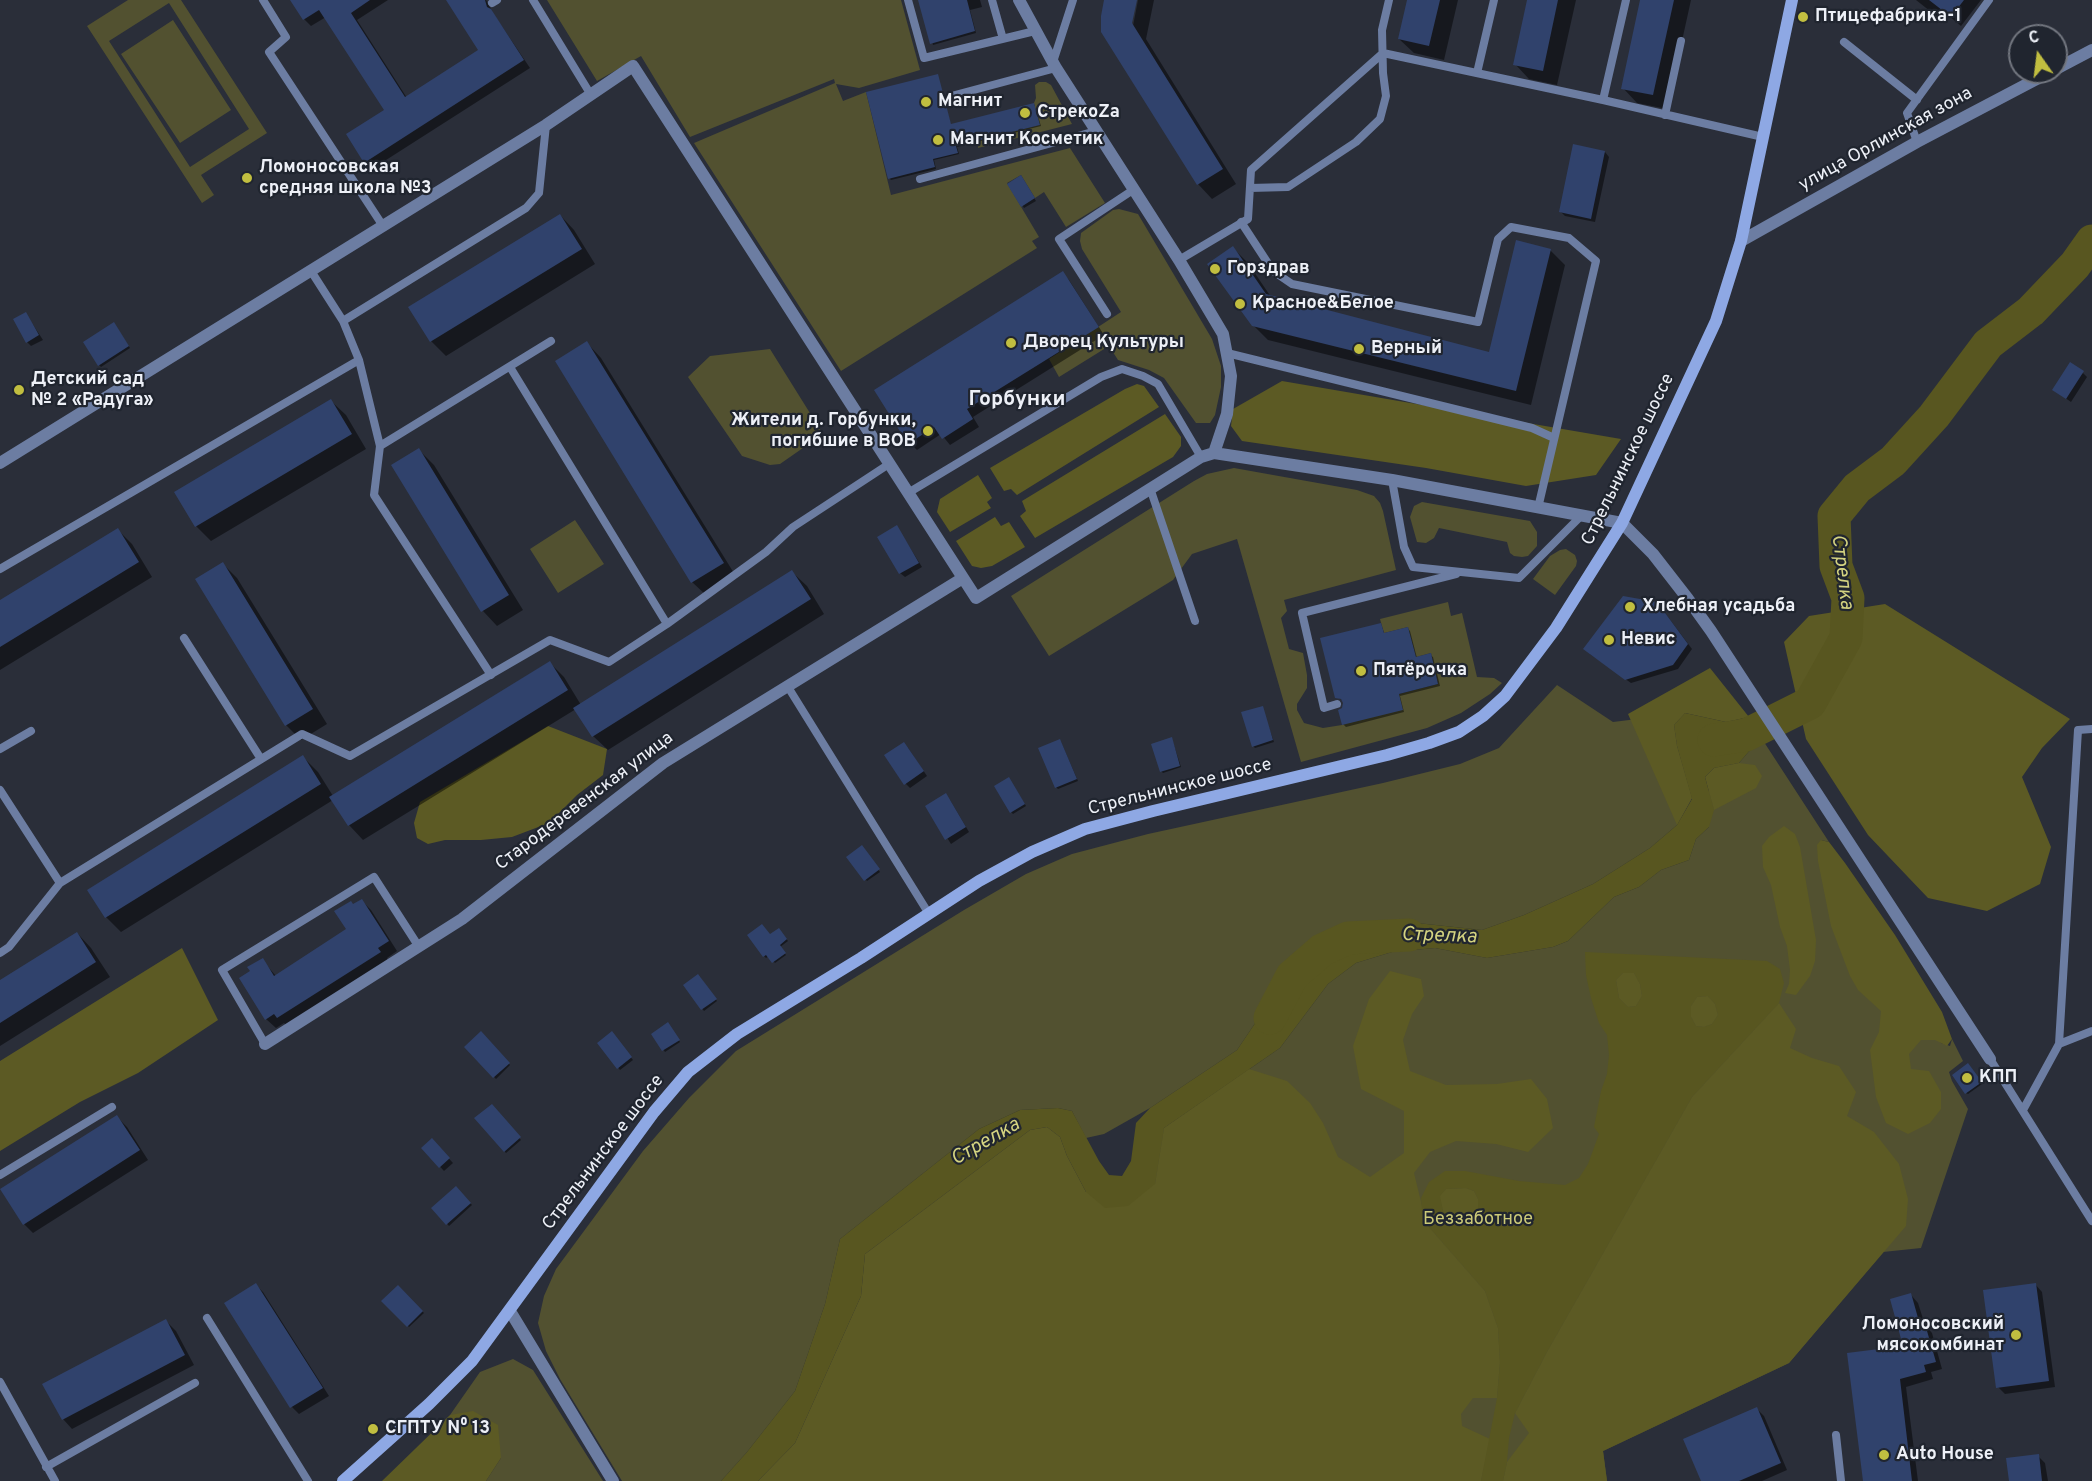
<!DOCTYPE html>
<meta charset="utf-8">
<style>
body{margin:0}
#map{position:relative;width:2092px;height:1481px;overflow:hidden;background:#2a2e39;font-family:Overpass,sans-serif}
canvas{display:block}
.north{position:absolute;left:2008px;top:24px;width:60px;height:60px;box-sizing:border-box;background:#20252f;border:2px solid #72767f;border-radius:50%;rotate:346deg;font-size:16px;font-weight:700;line-height:24px;text-align:center;color:#edf0f7}
.north::after{content:'';display:block;margin:auto;width:21px;height:27px;background:#c1be40;clip-path:polygon(50% 0,100% 100%,50% 72%,0 100%)}
</style>
<div id="map">
<canvas width="2092" height="1481"></canvas>
<div class="north">С</div>
</div>
<script>
const context = document.querySelector('canvas').getContext('2d');
context.lineJoin = 'round';
function paint(path, color) { context.fillStyle = color; context.fill(path, 'evenodd'); }
const toPath = rows => new Path2D(rows.map(r => 'M' + r).join(''));
function strokePath(path, color, width, dash) { context.strokeStyle = color; context.lineWidth = width; context.lineCap = dash ? 'butt' : 'round'; context.setLineDash(dash || []); context.stroke(path); }
function label(font, color, halo, rows, align = 'center') {
  context.font = font + ' Overpass,sans-serif'; context.lineWidth = 4.5; context.setLineDash([]); context.textBaseline = 'middle'; context.strokeStyle = halo; context.fillStyle = color; for (const [text, x, y, turn = 0] of rows) {
    context.save(); context.translate(x, y); context.rotate((+turn || 0) * Math.PI / 180); context.textAlign = isNaN(turn) ? turn : align; if (halo) context.strokeText(text, 0, 0); context.fillText(text, 0, 0); context.restore();
  }
}
const green = toPath([
 [128,0,181,0,267,133,201,175,214,195,202,203,87,26],
 [169,3,249,129,190,167,109,41],
 [547,0,901,0,920,70,859,88,836,84,843,101,866,92,891,195,1070,148,1105,203,1066,227,1044,192,1035,198,1021,175,1007,183,1039,237,1032,241,1037,248,841,371,694,143,835,83,834,79,690,137,641,56,597,81],
 [173,20,231,110,180,143,121,54],
 [1039,82,1046,82,1051,85,1072,124,978,148,978,140,1039,125,1034,103,1036,98,1035,85],
 [1119,209,1138,214,1212,339,1221,366,1221,387,1215,415,1210,423,1196,423,1164,378,1149,370,1118,360,1109,346,1059,377,1049,359,1121,312,1082,249,1080,241,1081,233,1113,210],
 [770,349,823,434,780,464,770,465,742,456,688,377,710,356],
 [1234,468,1357,490,1374,496,1380,503,1383,511,1396,570,1284,600,1287,611,1281,618,1289,649,1303,653,1307,675,1307,688,1297,704,1297,710,1304,723,1323,728,1342,725,1399,694,1438,684,1431,653,1416,657,1408,627,1384,633,1380,619,1448,602,1451,616,1462,613,1477,677,1494,678,1502,683,1490,694,1461,713,1427,728,1301,762,1237,539,1192,554,1173,580,1049,656,1011,596,1194,481,1207,474],
 [1422,502,1530,521,1537,532,1537,546,1528,556,1522,557,1514,556,1510,553,1507,542,1439,528,1434,538,1426,543,1417,542,1410,517,1414,506],
 [575,520,604,564,558,593,530,549],
 [1566,549,1575,555,1577,561,1576,566,1555,595,1533,579,1550,556,1560,550],
 [1557,685,1613,722,1685,713,1674,725,1677,746,1692,798,1677,825,1650,848,1593,884,1524,915,1482,930,1417,923,1304,963,1268,1004,1237,1050,1150,1108,1104,1134,1086,1138,1072,1111,1058,1108,1020,1110,979,1129,840,1239,825,1304,795,1391,747,1452,721,1481,622,1481,560,1379,546,1351,538,1323,544,1296,556,1269,643,1151,689,1098,736,1051,964,910,1026,874,1072,854,1148,834,1383,783,1460,764,1499,748],
 [1764,742,1829,842,1821,840,1941,1043,1950,1046,1952,1039,1963,1061,1949,1072,1952,1081,1968,1109,1921,1248,1883,1252,1789,1363,1603,1451,1607,1481,758,1481,1104,1208,1164,1128,1280,1048,1328,984,1356,963,1392,952,1435,948,1487,958,1553,947,1568,941,1614,897,1639,887,1661,870,1689,860,1696,839,1709,827,1708,793,1714,768,1739,763,1751,749],
 [513,1359,533,1370,603,1481,486,1481,501,1458,450,1415,480,1372]
]);
const forest = toPath([
 [1282,381,1621,439,1596,475,1526,486,1426,468,1242,441,1231,426,1233,409],
 [1137,384,1144,386,1159,407,1017,495,1011,489,1004,491,990,468,1125,389],
 [1165,414,1181,437,1181,446,1173,457,1035,538,1020,516,1026,511,1022,501],
 [978,475,992,498,987,502,991,508,950,532,937,512,940,499],
 [995,517,1001,526,1009,522,1025,547,992,566,981,568,972,566,956,541],
 [1885,604,2070,719,2042,748,2022,777,2051,847,2040,884,1987,911,1928,898,1868,835,1806,739,1784,642,1809,616],
 [1710,668,1749,717,1726,722,1685,713,1674,725,1677,746,1692,798,1677,825,1628,714],
 [548,726,607,749,603,775,577,795,549,823,512,837,481,840,445,840,428,844,417,838,414,823,420,802],
 [1739,763,1755,765,1762,776,1756,788,1714,810,1705,777,1714,768],
 [1784,826,1795,834,1800,847,1816,940,1815,961,1810,976,1796,995,1785,993,1789,984,1790,970,1787,946,1780,927,1771,885,1763,867,1762,846,1769,837],
 [1821,840,1829,842,1845,863,1895,935,1942,1012,1952,1039,1947,1046,1935,1040,1921,1040,1909,1054,1911,1069,1929,1071,1941,1092,1941,1109,1930,1123,1908,1134,1886,1123,1876,1097,1870,1050,1879,1032,1881,1011,1858,990,1850,976,1831,926,1818,861,1817,845],
 [182,948,218,1020,138,1073,80,1102,0,1151,0,1061],
 [1390,971,1421,979,1424,996,1412,1014,1403,1040,1410,1071,1446,1085,1497,1084,1531,1079,1547,1099,1553,1128,1528,1152,1496,1144,1456,1141,1430,1152,1414,1173,1423,1210,1429,1227,1485,1291,1498,1328,1500,1362,1497,1398,1473,1398,1461,1414,1462,1426,1490,1439,1481,1481,758,1481,795,1443,861,1296,865,1254,1030,1130,1047,1127,1060,1137,1067,1156,1086,1192,1155,1184,1164,1128,1249,1069,1287,1081,1310,1103,1323,1123,1338,1157,1370,1177,1404,1153,1404,1111,1361,1089,1353,1046,1369,999],
 [1623,973,1634,973,1640,984,1642,996,1636,1006,1628,1007,1619,998,1616,980],
 [1708,996,1715,1004,1718,1015,1712,1024,1704,1027,1696,1026,1691,1017,1691,1006,1697,997],
 [1779,1003,1796,1029,1790,1048,1812,1058,1839,1066,1856,1092,1847,1116,1874,1132,1899,1164,1908,1199,1906,1226,1789,1363,1603,1451,1607,1481,1503,1481,1507,1462,1529,1433,1515,1413,1548,1350,1655,1162,1692,1097],
 [1466,1188,1474,1191,1478,1199,1478,1211,1471,1218,1461,1223,1448,1219,1443,1211,1439,1196,1446,1189],
 [473,1411,498,1425,501,1458,486,1481,382,1481,450,1415]
]);
const water = toPath([
 [1685,713,1726,722,1749,717,1764,742,1751,749,1739,763,1714,768,1705,777,1714,810,1709,827,1696,839,1689,860,1661,870,1639,887,1614,897,1568,941,1553,947,1487,958,1435,948,1392,952,1356,963,1328,984,1280,1048,1164,1128,1155,1184,1128,1206,1105,1208,1086,1192,1067,1156,1060,1137,1047,1127,1030,1130,865,1254,861,1296,795,1443,758,1481,721,1481,747,1452,795,1391,825,1304,840,1239,979,1129,1020,1110,1058,1108,1072,1111,1099,1161,1109,1175,1122,1176,1131,1161,1136,1123,1150,1108,1237,1050,1268,1004,1304,963,1348,941,1417,923,1482,930,1524,915,1593,884,1650,848,1677,825,1692,799,1677,746,1674,725],
 [1585,952,1767,961,1780,969,1784,983,1779,1003,1692,1097,1548,1350,1515,1413,1509,1438,1507,1462,1503,1481,1481,1481,1497,1398,1500,1362,1498,1328,1485,1291,1429,1227,1422,1210,1421,1198,1429,1182,1445,1171,1465,1171,1519,1181,1565,1185,1579,1178,1588,1164,1599,1134,1594,1127,1601,1091,1607,1074,1609,1055,1607,1035,1599,1023,1591,998,1586,975],
 [1623,973,1634,973,1640,984,1642,996,1636,1006,1628,1007,1619,998,1616,980],
 [1708,996,1715,1004,1718,1015,1712,1024,1704,1027,1696,1026,1691,1017,1691,1006,1697,997],
 [1466,1188,1474,1191,1478,1199,1478,1211,1471,1218,1461,1223,1449,1219,1443,1211,1440,1196,1446,1189]
]);
const shadow = toPath([
 [292,0,388,0,357,20,407,98,480,50,448,0,486,0,493,13,530,68,372,169,365,162,386,110,326,17,311,26,304,19],
 [920,0,980,0,982,7,970,10,976,33,933,45],
 [1106,0,1135,0,1129,30,1132,31,1138,0,1154,0,1146,39,1236,184,1212,199,1198,184],
 [1408,0,1458,0,1444,60,1414,53,1399,39],
 [1529,0,1576,0,1557,85,1529,79,1515,64],
 [1642,0,1691,0,1667,109,1637,103,1623,88],
 [1916,0,1981,0,1961,26,1949,16,1945,23],
 [937,76,951,125,1034,104,1041,126,957,147,959,154,934,160,936,169,891,180,890,179],
 [1605,152,1609,157,1595,222,1565,216,1560,211],
 [1022,178,1036,201,1024,208,1009,184],
 [560,215,574,230,595,264,446,356,431,341,411,308],
 [1233,248,1248,263,1271,297,1490,354,1550,250,1565,265,1531,405,1268,340,1253,325],
 [1062,273,1069,280,1104,335,973,417,979,427,950,445,941,434,917,450,910,443],
 [26,314,43,340,31,346,27,342],
 [115,325,130,348,101,367,99,365],
 [587,343,601,358,737,578,707,596,692,582],
 [2083,373,2087,377,2071,402,2054,390],
 [331,401,346,415,366,449,211,541,196,526,176,493],
 [419,450,434,465,523,610,497,626,483,611],
 [897,527,922,567,905,577,900,573],
 [118,530,132,544,152,577,0,670,0,602],
 [223,564,237,578,327,724,301,740,286,725],
 [792,572,807,586,824,614,608,750,593,736,576,709,363,840,349,825,333,800,121,932,106,917,89,890,303,757,318,772,333,796,549,662,564,677,581,705],
 [1662,609,1692,649,1678,669,1631,683,1590,654],
 [1381,625,1385,635,1408,629,1410,631,1417,658,1430,655,1433,657,1440,686,1400,696,1404,712,1346,727,1343,724,1344,701,1337,697],
 [1262,708,1274,742,1255,748,1253,746],
 [1172,739,1181,767,1163,773,1161,771],
 [1061,742,1078,781,1058,789,1056,787],
 [908,748,927,776,910,788,906,784],
 [1010,780,1026,806,1013,814,1011,812],
 [950,800,969,832,951,844,927,806],
 [861,847,880,872,867,881,848,857],
 [362,901,371,910,397,951,387,958,389,962,288,1027,284,1023,276,1028,266,1019,252,972,262,960,276,976,348,930,354,906],
 [779,930,788,941,780,947,786,955,775,963,769,956,766,958,764,956,770,936],
 [77,933,91,948,110,977,0,1046,0,982],
 [700,977,717,1001,704,1011,685,985],
 [670,1026,680,1042,665,1052,653,1034],
 [481,1033,510,1065,496,1079,466,1047],
 [611,1033,633,1060,620,1070,599,1043],
 [1970,1067,1982,1084,1968,1094,1966,1093],
 [491,1106,521,1140,506,1153,476,1119],
 [117,1117,127,1127,148,1160,33,1233,24,1224],
 [432,1140,453,1163,444,1171,423,1148],
 [456,1188,472,1205,449,1226,433,1208],
 [2035,1284,2042,1292,2055,1387,2005,1394,1998,1387],
 [256,1285,263,1292,329,1396,299,1414,292,1407,226,1304],
 [398,1287,424,1313,409,1327,383,1301],
 [1911,1295,1918,1303,1925,1325,1932,1333,1942,1369,1931,1372,1933,1379,1906,1387,1918,1481,1864,1481,1905,1347],
 [166,1321,176,1331,194,1365,72,1429,63,1419],
 [1757,1409,1764,1416,1787,1470,1762,1481,1702,1481],
 [2038,1456,2045,1463,2048,1481,2011,1481]
]);
const river = toPath([
 [1714,740,1746,735,1810,703,1846,638,1848,598,1836,566,1834,516,1857,488,1893,461,1934,416,1988,344,2031,311,2075,265,2092,241],
 [1270,1018,1292,976,1322,950,1348,938,1409,935]
]);
const building = toPath([
 [290,0,370,0,351,13,405,97,478,50,446,0,485,0,487,7,491,9,524,60,364,163,346,134,384,110,319,10,303,20],
 [918,0,967,0,975,31,930,44],
 [1104,0,1137,0,1132,23,1223,169,1197,185,1101,32,1101,16],
 [1407,0,1440,0,1429,46,1398,39],
 [1527,0,1558,0,1543,71,1513,65],
 [1640,0,1674,0,1653,95,1621,89],
 [1929,0,1964,0,1951,17],
 [938,74,951,124,1034,103,1040,125,956,146,958,153,933,159,935,167,888,179,866,92],
 [1573,144,1605,151,1591,219,1559,212],
 [1021,175,1035,198,1021,207,1007,184],
 [560,214,582,249,430,342,408,307],
 [1516,240,1551,249,1516,391,1252,326,1207,264,1233,246,1266,294,1489,352],
 [1063,271,1099,327,967,409,973,419,942,439,934,427,908,444,874,390],
 [26,312,39,335,26,343,13,319],
 [114,322,129,346,98,366,83,342],
 [587,341,724,563,691,583,555,361],
 [2070,362,2084,371,2066,399,2052,390],
 [331,399,352,434,195,527,174,492],
 [419,448,509,595,481,612,391,465],
 [897,525,919,563,899,574,877,537],
 [118,528,139,562,0,647,0,600],
 [223,562,313,709,285,726,195,579],
 [792,570,811,599,592,737,573,708],
 [1623,596,1657,602,1688,644,1673,665,1625,680,1583,649],
 [1381,623,1384,633,1408,627,1416,657,1431,653,1438,684,1399,694,1403,710,1342,725,1338,710,1342,708,1343,703,1341,699,1335,698,1320,638],
 [550,661,568,690,348,826,329,797],
 [1263,706,1273,740,1252,747,1241,712],
 [1172,737,1180,766,1160,772,1151,744],
 [1060,739,1077,779,1055,788,1038,748],
 [904,742,924,771,904,785,884,755],
 [303,755,321,784,105,918,87,890],
 [1009,777,1025,804,1010,813,994,786],
 [946,793,966,827,945,840,925,806],
 [862,845,880,869,864,881,846,857],
 [362,899,389,941,378,948,381,952,277,1018,274,1014,265,1020,239,978,250,971,247,967,263,958,274,976,346,929,334,911,351,901,353,904],
 [762,924,770,934,779,928,787,939,780,945,786,953,772,963,766,955,763,957,747,935],
 [77,932,96,962,0,1023,0,980],
 [698,974,717,999,701,1010,683,985],
 [668,1022,680,1040,662,1051,651,1034],
 [481,1031,510,1063,493,1078,464,1047],
 [612,1031,632,1057,617,1069,597,1043],
 [1968,1063,1982,1082,1965,1094,1952,1075],
 [492,1104,521,1137,504,1152,474,1118],
 [117,1115,140,1150,23,1225,0,1189],
 [432,1138,450,1158,439,1168,421,1148],
 [456,1186,471,1203,446,1225,431,1208],
 [256,1283,323,1388,290,1408,224,1303],
 [2036,1283,2049,1381,1996,1388,1983,1290],
 [398,1285,423,1311,407,1327,381,1301],
 [1911,1293,1920,1325,1925,1324,1936,1362,1924,1365,1926,1372,1900,1379,1912,1481,1863,1481,1847,1353,1903,1346,1890,1299],
 [166,1319,185,1355,62,1420,42,1384],
 [1757,1407,1781,1463,1739,1481,1701,1481,1683,1439],
 [2039,1454,2042,1481,2009,1481,2006,1458]
]);
const lane = toPath([
 [263,0,286,37,269,52,383,226],
 [533,0,591,95],
 [908,0,924,58,1035,31],
 [992,0,1003,39],
 [492,3,497,0],
 [1844,42,1917,100],
 [1383,53,1603,100,1763,137],
 [1053,62,1073,0],
 [1477,73,1494,0],
 [955,95,1056,68],
 [1603,100,1626,0],
 [1665,115,1681,41],
 [1917,142,1907,113,1989,0],
 [920,179,1096,131],
 [1250,188,1288,187,1356,142,1380,119,1386,96,1383,73,1382,30,1389,0],
 [1241,222,1273,271,1292,284,1478,322,1498,239,1511,227,1569,238,1596,261,1538,508],
 [1179,260,1248,219,1251,170,1383,53],
 [311,271,343,321,359,360,380,446,374,495,491,675],
 [1107,314,1059,239,1133,190],
 [343,321,526,208,539,193,546,125],
 [1227,353,1532,428,1554,438],
 [510,367,667,624],
 [380,446,551,341],
 [1392,480,1404,547,1413,567,1519,578,1582,515],
 [1150,488,1195,621],
 [908,493,1101,377,1122,369,1143,376,1158,384,1201,457],
 [0,569,359,360],
 [184,638,261,759],
 [788,687,929,914],
 [1337,704,1324,708,1302,613,1456,574],
 [0,749,31,731],
 [0,790,60,883],
 [0,953,9,947,60,883,302,734,350,756,550,640,609,662,667,624,766,552,793,527,889,464],
 [265,1044,222,970,374,877,419,947],
 [2059,1044,2092,1031],
 [1990,1059,2092,1221],
 [2023,1110,2059,1044,2078,730,2092,729],
 [0,1175,112,1107],
 [207,1318,308,1481],
 [0,1382,55,1481],
 [1836,1435,1841,1481],
 [46,1467,195,1383]
]);
const street = toPath([
 [1019,0,1056,68,1179,260,1223,334,1231,376,1227,414,1214,453],
 [2056,69,2092,50],
 [1741,241,1917,142,2050,72],
 [0,463,546,125,633,66,976,598,1201,457,1214,453,1392,480,1622,523,1653,554,1688,599,1711,631,1990,1059],
 [265,1044,462,919,663,763,963,578],
 [510,1311,613,1481]
]);
const secondary = toPath([
 [343,1481,429,1404,472,1361,654,1112,688,1072,737,1034,861,958,979,881,1032,852,1085,829,1153,811,1387,755,1429,743,1459,732,1483,716,1505,696,1556,628,1622,523,1716,321,1741,241,1792,0]
]);
const markers = [
 [1803,17,6,"#c1be40"],
 [926,102,6,"#c1be40"],
 [1025,113,6,"#c1be40"],
 [938,140,6,"#c1be40"],
 [247,178,6,"#c1be40"],
 [1215,269,6,"#c1be40"],
 [1240,304,6,"#c1be40"],
 [1011,343,6,"#c1be40"],
 [1359,349,6,"#c1be40"],
 [19,390,6,"#c1be40"],
 [928,431,6,"#c1be40"],
 [1630,607,6,"#c1be40"],
 [1609,640,6,"#c1be40"],
 [1361,671,6,"#c1be40"],
 [1967,1078,6,"#c1be40"],
 [2016,1335,6,"#c1be40"],
 [373,1429,6,"#c1be40"],
 [1884,1455,6,"#c1be40"]
];
const poiNames = [
 ["Птицефабрика-1",1815,17],
 ["Магнит",938,102],
 ["СтрекоZа",1037,113],
 ["Магнит Косметик",950,140],
 ["Ломоносовская",259,168],
 ["средняя школа №3",259,189],
 ["Горздрав",1227,269],
 ["Красное&Белое",1252,304],
 ["Дворец Культуры",1023,343],
 ["Верный",1371,349],
 ["Детский сад",31,380],
 ["№ 2 «Радуга»",31,401],
 ["Жители д. Горбунки,",916,421,"right"],
 ["погибшие в ВОВ",916,442,"right"],
 ["Хлебная усадьба",1642,607],
 ["Невис",1621,640],
 ["Пятёрочка",1373,671],
 ["КПП",1979,1078],
 ["Ломоносовский",2004,1325,"right"],
 ["мясокомбинат",2004,1346,"right"],
 ["СГПТУ N⁰ 13",385,1429],
 ["Auto House",1896,1455]
];
const streetNames = [
 ["улица Орлинская зона",1886,140,-29],
 ["Стрельнинское шоссе",1629,460,-64],
 ["Стрельнинское шоссе",1180,788,-14],
 ["Стародеревенская улица",585,802,-37],
 ["Стрельнинское шоссе",604,1153,-53]
];
const parkNames = [
 ["Беззаботное",1478,1220]
];
const waterNames = [
 ["Стрелка",1841,572,83],
 ["Стрелка",1439,937,2],
 ["Стрелка",986,1143,-30]
];
const quarterNames = [
 ["Горбунки",1017,401]
];
paint(green, '#525130');
paint(forest, '#5c5a24');
paint(water, '#585620');
paint(shadow, '#0007');
strokePath(river, '#585620', 33);
paint(building, '#30426c');
strokePath(lane, '#6c7da2', 8);
strokePath(street, '#6c7da2', 12);
strokePath(secondary, '#8ea8e4', 12);
for (const [x, y, r, color] of markers) { const dot = new Path2D(); dot.arc(x, y, r, 0, 2 * Math.PI); context.fillStyle = color; context.fill(dot); strokePath(dot, '#20252f', 2); }
label('bold 18px', '#edf0f7', '#20252f', poiNames, 'left');
label('18px', '#edf0f7', '#20252f', streetNames);
label('18px', '#ccca78', '#20252f', parkNames);
label('italic 20px', '#d4d380', '#20252f', waterNames);
label('bold 21px', '#edf0f7', '#20252f', quarterNames);
</script>
